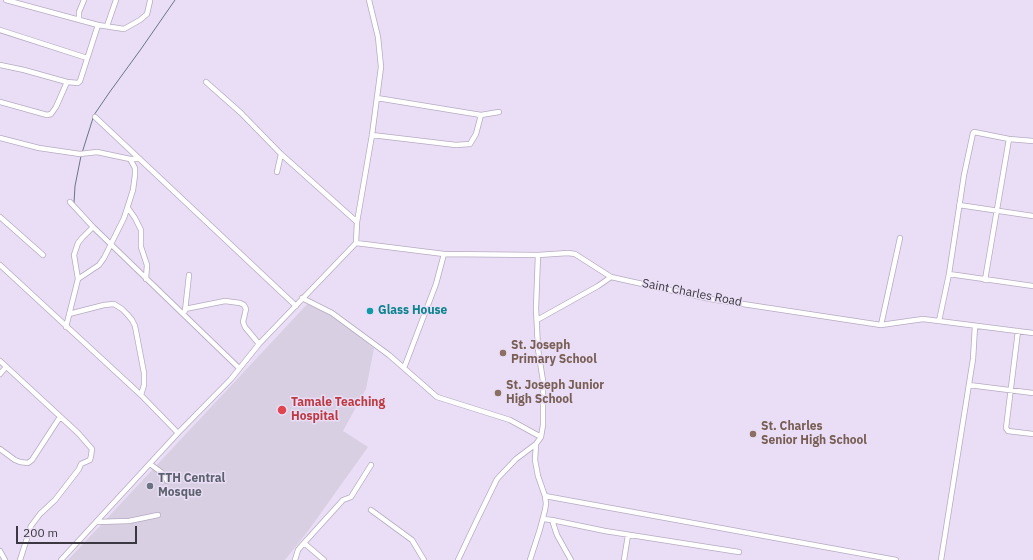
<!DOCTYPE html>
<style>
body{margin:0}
#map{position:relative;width:1033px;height:560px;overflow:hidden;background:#e9def5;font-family:"IBM Plex Sans",sans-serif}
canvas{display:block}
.scale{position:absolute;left:16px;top:526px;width:121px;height:18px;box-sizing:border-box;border:2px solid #3c3841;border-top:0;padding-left:5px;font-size:12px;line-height:14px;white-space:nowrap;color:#3c3841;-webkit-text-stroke:3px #e9def5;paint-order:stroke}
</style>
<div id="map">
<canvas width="1033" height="560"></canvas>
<div class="scale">200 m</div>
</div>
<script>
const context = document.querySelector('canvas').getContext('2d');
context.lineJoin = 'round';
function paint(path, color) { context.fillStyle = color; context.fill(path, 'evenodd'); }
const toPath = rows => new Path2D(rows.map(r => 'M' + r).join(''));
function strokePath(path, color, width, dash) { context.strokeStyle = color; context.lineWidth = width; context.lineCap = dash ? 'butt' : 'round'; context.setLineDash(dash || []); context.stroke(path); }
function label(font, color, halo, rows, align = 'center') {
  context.font = font + ' "IBM Plex Sans",sans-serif'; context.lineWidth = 3; context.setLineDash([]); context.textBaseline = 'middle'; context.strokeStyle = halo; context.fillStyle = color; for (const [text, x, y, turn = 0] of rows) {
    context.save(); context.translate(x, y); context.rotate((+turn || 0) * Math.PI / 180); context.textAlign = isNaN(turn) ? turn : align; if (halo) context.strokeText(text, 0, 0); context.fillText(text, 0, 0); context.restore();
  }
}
const medical = toPath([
 [312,299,374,348,366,389,343,431,368,447,308,531,285,560,68,560]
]);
const stream = toPath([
 [94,115,109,93,141,49,175,0],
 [82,153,93,118],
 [74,203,75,186,81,156]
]);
const minor = toPath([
 [6,0,98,25,124,29,140,20,147,14,150,1],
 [79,20,79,12,84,0],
 [107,26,116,0],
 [0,30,87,58],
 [0,65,24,70,67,82,78,83,80,81,98,25],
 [206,82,241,113,281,154,357,222],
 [377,98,481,115,499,112],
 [0,102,47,115,51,114,56,107,67,82],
 [95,117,296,306],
 [372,135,456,145,470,144,476,134,481,115],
 [0,138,39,148,80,154,97,152,130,159,140,159],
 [277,172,281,154],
 [70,202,93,227,239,368],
 [959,205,1033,216],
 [128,208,135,218,141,230,141,247,147,265,146,279],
 [0,217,43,255],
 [356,243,444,254,538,255,568,253,575,254,611,277,710,299,881,325,923,319,1033,333],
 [0,265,141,395,178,433],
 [949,274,1033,286],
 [78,279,99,265,104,258,124,218,133,190,135,175,135,168,130,159],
 [985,280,1009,139],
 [302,298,332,313,389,355,437,397,510,420,541,437],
 [185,309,225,301,240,303,244,305,246,309,243,322,245,327,259,344],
 [185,311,189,275],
 [69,314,104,305,114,304,122,309,127,314,132,320,135,326,144,373,144,385,141,395],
 [537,320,598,286,611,277],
 [939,321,949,274,964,175,973,133,974,132,1009,139,1033,141],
 [881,325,900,238],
 [66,327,78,279,74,255,78,243,82,238,93,227],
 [1018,331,1006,428,1008,431,1033,434],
 [0,361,78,433,92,449,91,456,90,460,81,464,79,469,55,500,40,514,31,526,20,560],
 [404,368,436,284,444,254],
 [0,374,6,367],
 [969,385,1033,393],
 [0,449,15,460,20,462,28,463,32,460,60,417],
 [150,464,161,472,165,476,167,481],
 [545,496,896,560],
 [371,510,412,540,424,560],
 [543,519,552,520,557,535,571,560],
 [552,520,605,531,739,552],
 [96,522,129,521,158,515],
 [304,543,324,560],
 [0,551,5,560],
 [61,560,178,433,231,379,259,344,356,243,357,222,372,135,381,67,378,37,369,0],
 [295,560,298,550,304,543,343,500,351,497,371,465],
 [458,560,476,522,497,479,516,459,536,444],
 [530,560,540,529,545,510,546,504,545,496,538,476,535,460,536,444,541,437,543,425,543,381,538,349,536,308,538,255],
 [624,560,628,535],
 [941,560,973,359,975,326]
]);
const markers = [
 [370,311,4,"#0f9aa8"],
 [503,353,4,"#8d6e63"],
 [498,393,4,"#8d6e63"],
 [282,410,5,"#e0444e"],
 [753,434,4,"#8d6e63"],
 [150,486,4,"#6b7280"]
];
const streetNames = [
 ["Saint Charles Road",692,293,11]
];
const cultureNames = [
 ["Glass House",378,311]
];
const educationNames = [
 ["St. Joseph",511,346],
 ["Primary School",511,360],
 ["St. Joseph Junior",506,386],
 ["High School",506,400],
 ["St. Charles",761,427],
 ["Senior High School",761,441]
];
const healthNames = [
 ["Tamale Teaching",291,403],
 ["Hospital",291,417]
];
const worshipNames = [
 ["TTH Central",158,479],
 ["Mosque",158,493]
];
paint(medical, '#d8cfe2');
strokePath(stream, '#697588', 1);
strokePath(minor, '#b6abc1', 6);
strokePath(minor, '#fff', 4.5);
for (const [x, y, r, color] of markers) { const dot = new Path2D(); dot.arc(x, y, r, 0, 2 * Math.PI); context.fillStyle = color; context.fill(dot); strokePath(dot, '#e9def5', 1.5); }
label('12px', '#3c3841', '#e9def5', streetNames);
label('bold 12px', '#0d838f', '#e9def5', cultureNames, 'left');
label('bold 12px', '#785e54', '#e9def5', educationNames, 'left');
label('bold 12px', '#be3a42', '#e9def5', healthNames, 'left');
label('bold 12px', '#5b616d', '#e9def5', worshipNames, 'left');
</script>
